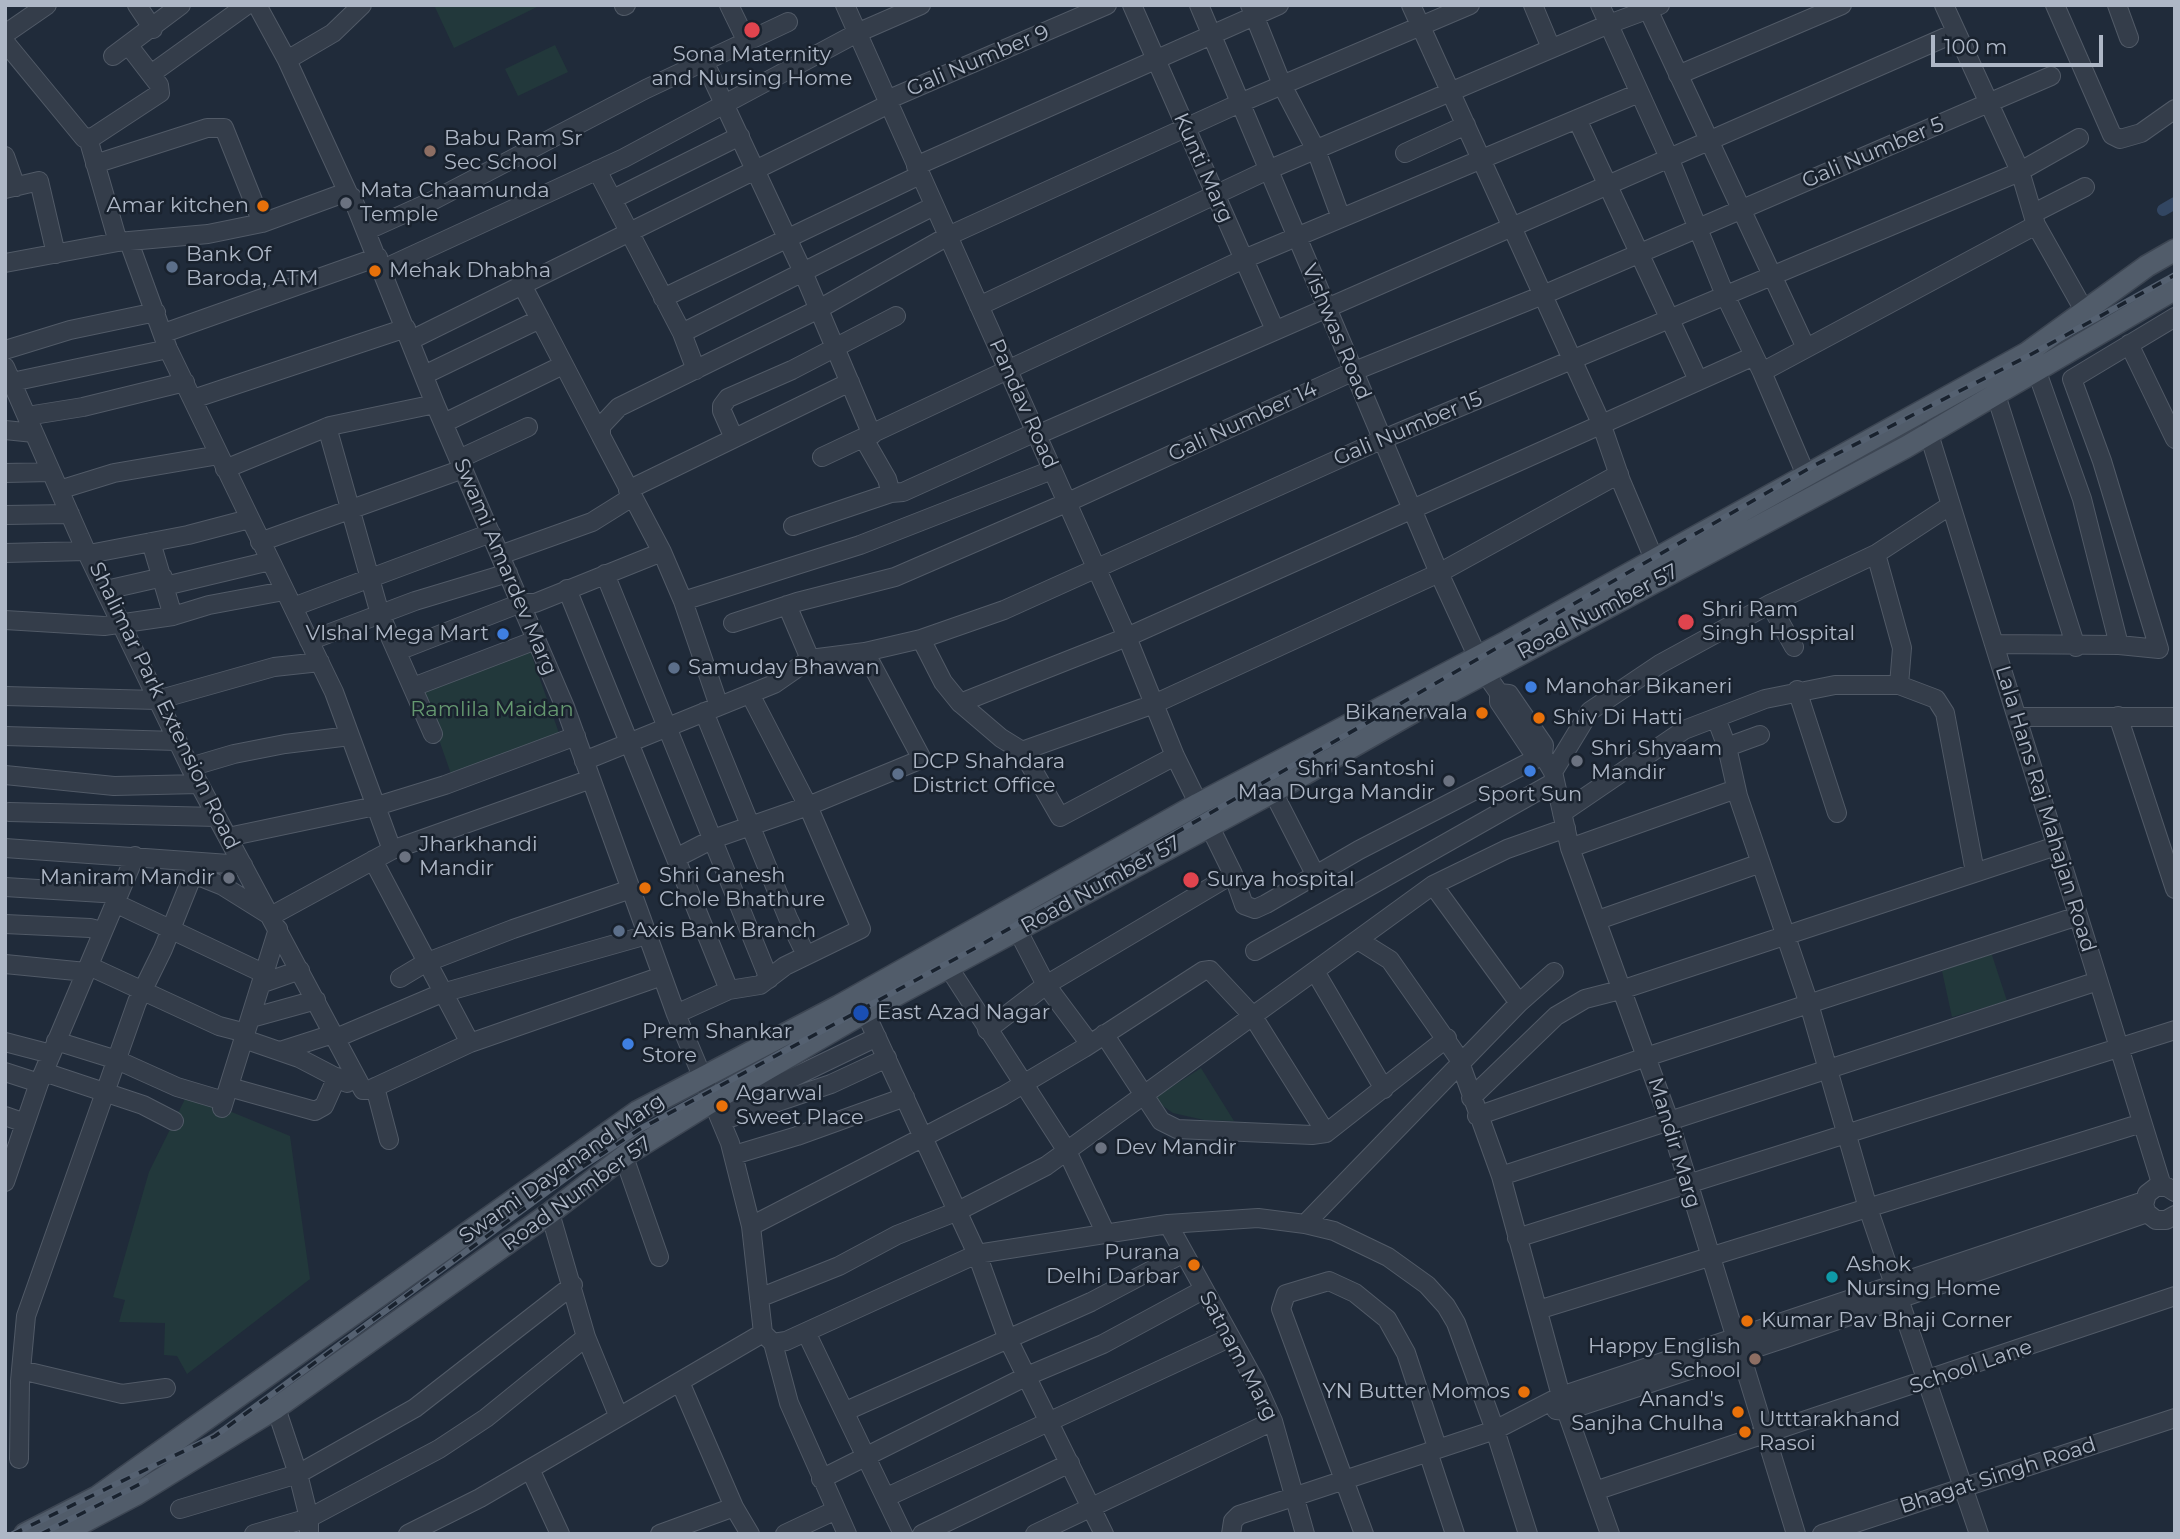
<!DOCTYPE html>
<style>
body{margin:0}
#map{position:relative;width:2180px;height:1539px;overflow:hidden;background:#202b3a;font-family:Montserrat,sans-serif}
canvas{display:block}
.frame{position:absolute;inset:0;border:7px solid #aeb7c6;pointer-events:none}
.scale{position:absolute;left:1931px;top:35px;width:172px;height:32px;box-sizing:border-box;border:4px solid #aeb7c6;border-top:0;padding-left:9px;font-size:21px;line-height:24px;white-space:nowrap;color:#aeb7c6;-webkit-text-stroke:5px #19222e;paint-order:stroke}
</style>
<div id="map">
<canvas width="2180" height="1539"></canvas>
<div class="frame"></div>
<div class="scale">100 m</div>
</div>
<script>
const context = document.querySelector('canvas').getContext('2d');
context.lineJoin = 'round';
function paint(path, color) { context.fillStyle = color; context.fill(path, 'evenodd'); }
const toPath = rows => new Path2D(rows.map(r => 'M' + r).join(''));
function strokePath(path, color, width, dash) { context.strokeStyle = color; context.lineWidth = width; context.lineCap = dash ? 'butt' : 'round'; context.setLineDash(dash || []); context.stroke(path); }
function label(font, color, halo, rows, align = 'center') {
  context.font = font + ' Montserrat,sans-serif'; context.lineWidth = 5; context.setLineDash([]); context.textBaseline = 'middle'; context.strokeStyle = halo; context.fillStyle = color; for (const [text, x, y, turn = 0] of rows) {
    context.save(); context.translate(x, y); context.rotate((+turn || 0) * Math.PI / 180); context.textAlign = isNaN(turn) ? turn : align; if (halo) context.strokeText(text, 0, 0); context.fillText(text, 0, 0); context.restore();
  }
}
const green = toPath([
 [434,5,541,5,454,48],
 [555,45,568,72,518,96,505,69],
 [529,648,560,736,451,774,421,688],
 [1991,952,2007,1001,1952,1017,1942,971],
 [1201,1068,1234,1121,1204,1120,1173,1113,1153,1099],
 [185,1099,222,1108,290,1136,310,1279,187,1374,177,1356,164,1355,165,1323,119,1322,125,1300,113,1297,149,1172]
]);
const canal = toPath([
 [2163,210,2175,203]
]);
const minor = toPath([
 [137,5,153,29],
 [257,5,287,60,348,193],
 [729,5,746,40],
 [845,5,1127,637,1175,756,1233,874,1244,905,1255,909,1266,904,1359,850,1543,755],
 [1132,5,1275,330],
 [1199,5,1439,573,1485,673,1499,693,1499,702,1533,753,1543,755],
 [1250,5,1283,87,1316,150,1341,218],
 [1411,5,1601,423,1621,481,1654,559],
 [1533,5,1551,48],
 [1600,5,1670,160,1725,295,1762,372,1806,475],
 [1646,5,1806,348],
 [1944,5,2020,171,2036,225,2085,312],
 [2055,5,2112,135,2120,139,2141,133,2175,109],
 [2117,5,2129,38],
 [624,6,626,5],
 [5,34,47,5],
 [5,42,84,138,93,137,160,93,159,85,129,46],
 [113,56,181,5],
 [287,60,333,33,362,5],
 [151,74,247,5],
 [1678,75,1842,5],
 [887,100,1107,5],
 [1577,119,1698,380],
 [88,138,118,242],
 [1405,153,1466,125],
 [5,156,16,187],
 [95,164,207,128,224,128,262,223],
 [916,166,1279,5],
 [597,170,682,333,696,370],
 [5,189,39,181,56,254],
 [613,199,740,136],
 [2034,213,2085,187],
 [368,230,430,202,646,89,788,22],
 [129,242,168,349,334,692,392,850],
 [5,263,118,242,208,234,262,223,344,193,352,197,435,404,565,707,676,1014,730,1143,751,1226,763,1333,773,1343],
 [383,269,624,158,857,33,921,5],
 [663,298,920,175],
 [979,306,1268,170,1609,24,1660,5],
 [540,319,601,436],
 [164,333,378,257],
 [682,333,803,272,704,61],
 [411,340,889,104],
 [2129,344,2175,439],
 [5,350,70,330,156,312],
 [5,367,86,551,190,767,363,1090,369,1090,470,1043,662,976],
 [1762,372,2036,225],
 [2037,372,2082,499,2119,645],
 [424,375,540,319,522,285],
 [12,382,168,349],
 [1996,395,2076,647],
 [193,399,406,328],
 [27,416,83,407,185,382],
 [444,423,563,365],
 [327,427,380,614,433,734],
 [5,430,34,433],
 [1928,431,2162,1186],
 [872,435,803,272,934,206],
 [1037,435,1955,33],
 [733,436,722,411,722,406,728,398,792,370,896,316],
 [864,439,887,479,891,493],
 [822,457,1244,259,1639,93],
 [459,459,528,427],
 [225,469,330,426,435,404],
 [5,473,51,472],
 [59,490,114,473,219,455],
 [628,490,850,382],
 [5,515,70,514],
 [793,526,891,493,903,492,1036,432],
 [151,542,173,616],
 [260,542,463,469],
 [5,553,86,551],
 [89,554,188,535,249,519],
 [500,555,592,522,632,497],
 [605,574,769,979],
 [165,586,270,561],
 [567,589,729,990],
 [106,590,163,577],
 [683,601,860,545,1052,470],
 [1770,604,1794,647],
 [787,605,810,659],
 [293,607,491,533],
 [5,620,104,626,173,616,209,605,284,591],
 [733,623,797,602,895,577,1066,503,1352,372,1543,295,2051,76],
 [921,639,943,682,960,703,1127,637,1754,356],
 [309,641,415,601,508,573],
 [1995,644,2119,645,2159,649,2102,461,2072,379,2175,317],
 [398,651,521,603,535,603,662,552],
 [1899,685,1902,648,1876,554,1951,505],
 [413,687,536,640],
 [1797,690,1837,813],
 [1499,693,1509,694,1544,745,1543,755,1553,772,1570,848,1668,1117,1796,1534],
 [5,696,157,700,274,667,320,662],
 [960,703,1001,738,1022,751,1060,817,1175,756],
 [719,706,683,601,662,552,601,436,601,426,619,407,819,309,948,236,1240,103,1470,5],
 [704,712,788,918,806,955],
 [2118,716,2175,889],
 [2018,717,2175,717],
 [1716,718,1727,747,1738,796,1809,1004,1868,1208,1979,1534],
 [5,736,177,741],
 [1727,747,1760,735],
 [1022,751,1154,704,1439,573,1619,474],
 [584,761,774,684,810,659,865,652,921,639,1004,610,1381,440,2017,173,2079,138],
 [190,767,234,754,285,744,350,736],
 [1553,772,1590,711,1660,664,1770,604,1876,554],
 [5,775,114,786,199,784],
 [1273,792,1315,874],
 [9,812,217,817],
 [1562,813,1684,730,1765,699,1835,685,1899,685,1936,699,1945,713,1975,872],
 [228,837,380,805,445,785,576,736],
 [5,848,243,865],
 [1570,848,1736,789],
 [676,858,713,839,808,806,922,759,865,652],
 [373,860,470,1043],
 [193,874,223,886,271,916,392,850,591,779],
 [1433,885,1519,1003],
 [5,887,119,894],
 [115,903,265,974],
 [1598,920,1761,863],
 [5,924,90,928,102,931],
 [1018,931,1046,985,1090,1044],
 [1358,940,1390,960,1458,1057,1501,1176,1561,1396,1610,1534],
 [1255,951,1554,782],
 [5,964,86,972],
 [89,966,219,1026,246,1033],
 [949,968,1067,1151,1106,1234],
 [1316,973,1384,1089],
 [400,978,425,963,513,929,631,889],
 [263,983,300,970],
 [865,1012,977,1254,1007,1337,1104,1534],
 [676,1014,729,990,760,985,785,966,861,929,808,806,750,694],
 [251,1018,316,1000],
 [987,1030,1046,985,1233,874],
 [1104,1034,1161,1121,1177,1129,1312,1135,1326,1133,1447,1038],
 [336,1038,442,993,647,935],
 [244,1039,299,1058,347,1083],
 [56,1041,117,1060,177,1087,224,1101],
 [5,1042,51,1054],
 [280,1051,333,1034],
 [5,1072,39,1083],
 [44,1072,143,1105,174,1121],
 [229,1087,315,1111,324,1106,337,1077],
 [375,1087,389,1140],
 [1471,1098,1556,1016,1585,999,1624,989,2056,846],
 [732,1107,877,1037],
 [222,1108,278,929],
 [5,1116,25,1123],
 [1477,1116,1646,1057,2078,916],
 [721,1121,831,1084,887,1058],
 [734,1155,797,1136,905,1097],
 [624,1157,659,1257],
 [1501,1176,2098,981],
 [5,1182,39,1083,135,856],
 [2175,1192,2167,1187,2156,1187,2147,1194,2144,1205,2147,1213,2156,1220,2166,1220,2175,1215],
 [550,1213,586,1337,618,1415],
 [1168,1224,1255,1381,1273,1421,1305,1534],
 [1305,1224,1519,1003,1554,972],
 [751,1226,1003,1096,1084,1048,1203,971,1210,970,1252,1015,1326,1133],
 [1517,1238,2175,1030],
 [759,1298,839,1266,897,1235,958,1211,1046,1166,1433,885,1507,849,1566,828],
 [1538,1310,2142,1123],
 [806,1332,903,1534],
 [773,1343,786,1341,977,1254,1168,1224,1258,1218,1305,1224,1334,1231,1388,1257,1427,1285,1446,1306,1456,1323,1495,1430,1528,1534],
 [773,1343,789,1403,847,1534],
 [21,1370,122,1394,166,1388],
 [680,1382,734,1507],
 [276,1408,298,1474,309,1518,309,1534],
 [1556,1410,1566,1411,1786,1338,2147,1213],
 [846,1411,1091,1302,1184,1253],
 [1428,1452,1455,1534],
 [19,1459,20,1381,26,1316,137,1002,163,949,198,862],
 [530,1469,560,1534],
 [821,1479,1027,1376,1103,1344,1203,1290],
 [1595,1491,2175,1296],
 [887,1497,1229,1338],
 [180,1509,298,1474,415,1408,573,1285],
 [254,1534,309,1518,439,1449,486,1418,586,1337],
 [408,1534,480,1498,763,1333],
 [660,1534,734,1507,750,1534],
 [785,1534,836,1510],
 [922,1534,1070,1463],
 [1035,1534,1273,1421],
 [1231,1534,1233,1521,1239,1515,1495,1430,1561,1396,2144,1201],
 [1364,1534,1281,1309,1286,1294,1329,1281,1355,1293,1387,1319,1406,1353,1437,1447],
 [1822,1534,2175,1418]
]);
const major = toPath([
 [25,1534,97,1497,637,1112,839,1006,1198,804,1508,641,2027,353,2147,266,2175,250],
 [61,1534,135,1495,276,1408,550,1213,627,1154,711,1102,865,1012,1273,792,1422,707,1906,447,2175,289]
]);
const rail = toPath([
 [13,1534,215,1436,573,1173,640,1129,979,946,1815,465,2028,356,2175,275],
 [41,1534,146,1481]
]);
const markers = [
 [752,30,9,"#e0444e"],
 [430,151,7,"#8d6e63"],
 [346,203,7,"#6b7280"],
 [263,206,7,"#e8710a"],
 [172,267,7,"#5c6f8a"],
 [375,271,7,"#e8710a"],
 [1686,622,9,"#e0444e"],
 [503,634,7,"#3f7fe0"],
 [674,668,7,"#5c6f8a"],
 [1531,687,7,"#3f7fe0"],
 [1482,713,7,"#e8710a"],
 [1539,718,7,"#e8710a"],
 [1577,761,7,"#6b7280"],
 [1530,771,7,"#3f7fe0"],
 [898,774,7,"#5c6f8a"],
 [1449,781,7,"#6b7280"],
 [405,857,7,"#6b7280"],
 [229,878,7,"#6b7280"],
 [1191,880,9,"#e0444e"],
 [645,888,7,"#e8710a"],
 [619,931,7,"#5c6f8a"],
 [861,1013,9,"#1a4fb4"],
 [628,1044,7,"#3f7fe0"],
 [722,1106,7,"#e8710a"],
 [1101,1148,7,"#6b7280"],
 [1194,1265,7,"#e8710a"],
 [1832,1277,7,"#0f9aa8"],
 [1747,1321,7,"#e8710a"],
 [1755,1359,7,"#8d6e63"],
 [1524,1392,7,"#e8710a"],
 [1738,1412,7,"#e8710a"],
 [1745,1432,7,"#e8710a"]
];
const poiNames = [
 ["Sona Maternity",752,55,"center"],
 ["and Nursing Home",752,79,"center"],
 ["Babu Ram Sr",444,139],
 ["Sec School",444,163],
 ["Mata Chaamunda",360,191],
 ["Temple",360,215],
 ["Amar kitchen",249,206,"right"],
 ["Bank Of",186,255],
 ["Baroda, ATM",186,279],
 ["Mehak Dhabha",389,271],
 ["Shri Ram",1702,610],
 ["Singh Hospital",1702,634],
 ["VIshal Mega Mart",489,634,"right"],
 ["Samuday Bhawan",688,668],
 ["Manohar Bikaneri",1545,687],
 ["Bikanervala",1468,713,"right"],
 ["Shiv Di Hatti",1553,718],
 ["Shri Shyaam",1591,749],
 ["Mandir",1591,773],
 ["DCP Shahdara",912,762],
 ["District Office",912,786],
 ["Shri Santoshi",1435,769,"right"],
 ["Maa Durga Mandir",1435,793,"right"],
 ["Sport Sun",1530,795,"center"],
 ["Jharkhandi",419,845],
 ["Mandir",419,869],
 ["Shri Ganesh",659,876],
 ["Chole Bhathure",659,900],
 ["Maniram Mandir",215,878,"right"],
 ["Surya hospital",1207,880],
 ["Axis Bank Branch",633,931],
 ["East Azad Nagar",877,1013],
 ["Prem Shankar",642,1032],
 ["Store",642,1056],
 ["Agarwal",736,1094],
 ["Sweet Place",736,1118],
 ["Dev Mandir",1115,1148],
 ["Purana",1180,1253,"right"],
 ["Delhi Darbar",1180,1277,"right"],
 ["Ashok",1846,1265],
 ["Nursing Home",1846,1289],
 ["Kumar Pav Bhaji Corner",1761,1321],
 ["Happy English",1741,1347,"right"],
 ["School",1741,1371,"right"],
 ["YN Butter Momos",1510,1392,"right"],
 ["Anand's",1724,1400,"right"],
 ["Sanjha Chulha",1724,1424,"right"],
 ["Utttarakhand",1759,1420],
 ["Rasoi",1759,1444]
];
const streetNames = [
 ["Gali Number 9",978,61,-23],
 ["Gali Number 5",1873,153,-23],
 ["Kunti Marg",1203,168,66],
 ["Vishwas Road",1336,332,67],
 ["Pandav Road",1023,404,66],
 ["Gali Number 14",1243,422,-25],
 ["Gali Number 15",1408,429,-23],
 ["Swami Amardev Marg",505,567,67],
 ["Road Number 57",1598,612,-28],
 ["Shalimar Park Extension Road",164,706,64],
 ["Lala Hans Raj Mahajan Road",2045,809,73],
 ["Road Number 57",1101,885,-29],
 ["Mandir Marg",1674,1143,73],
 ["Swami Dayanand Marg",562,1169,-35],
 ["Road Number 57",577,1194,-36],
 ["Satnam Marg",1238,1356,62],
 ["School Lane",1971,1367,-19],
 ["Bhagat Singh Road",1998,1476,-18]
];
const parkNames = [
 ["Ramlila Maidan",492,710]
];
paint(green, '#22383b');
strokePath(canal, '#324662', 12);
strokePath(minor, '#515a67', 20);
strokePath(major, '#3d4653', 24);
strokePath(minor, '#343d4a', 18);
strokePath(major, '#515c6a', 21);
strokePath(rail, '#556171', 6);
strokePath(rail, '#19222e', 3.5, [10]);
for (const [x, y, r, color] of markers) { const dot = new Path2D(); dot.arc(x, y, r, 0, 2 * Math.PI); context.fillStyle = color; context.fill(dot); strokePath(dot, '#19222e', 2.5); }
label('21px', '#aeb7c6', '#19222e', poiNames, 'left');
label('21px', '#aeb7c6', '#19222e', streetNames);
label('21px', '#659870', '#19222e', parkNames);
</script>
